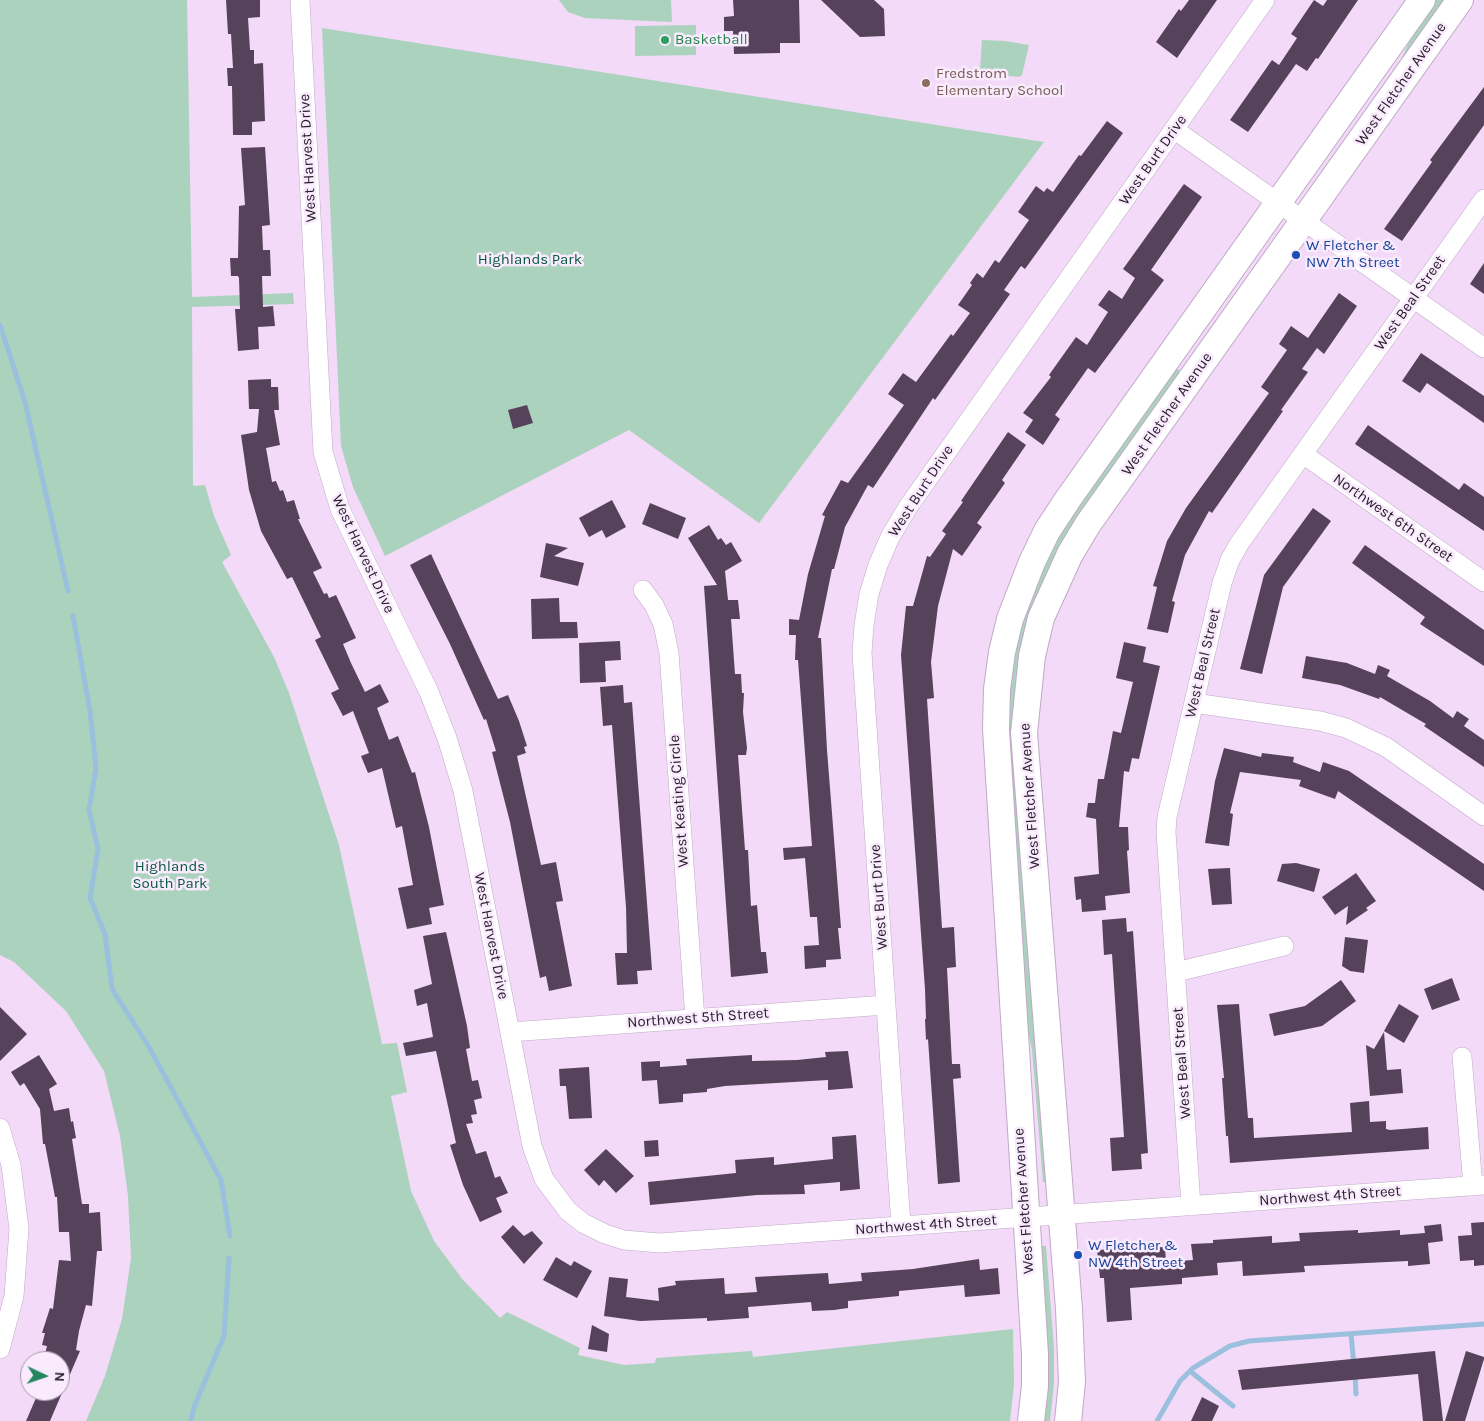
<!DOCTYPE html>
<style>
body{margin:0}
#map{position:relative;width:1484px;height:1421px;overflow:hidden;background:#f2daf8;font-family:Karla,sans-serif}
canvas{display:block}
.north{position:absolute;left:20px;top:1351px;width:50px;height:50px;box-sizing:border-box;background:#f9ebfd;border:1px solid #a498a7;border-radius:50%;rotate:93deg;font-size:14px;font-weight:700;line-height:20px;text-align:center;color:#251c27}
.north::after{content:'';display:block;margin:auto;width:18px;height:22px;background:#24865f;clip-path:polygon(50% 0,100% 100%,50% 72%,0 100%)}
</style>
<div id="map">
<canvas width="1484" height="1421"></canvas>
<div class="north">N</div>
</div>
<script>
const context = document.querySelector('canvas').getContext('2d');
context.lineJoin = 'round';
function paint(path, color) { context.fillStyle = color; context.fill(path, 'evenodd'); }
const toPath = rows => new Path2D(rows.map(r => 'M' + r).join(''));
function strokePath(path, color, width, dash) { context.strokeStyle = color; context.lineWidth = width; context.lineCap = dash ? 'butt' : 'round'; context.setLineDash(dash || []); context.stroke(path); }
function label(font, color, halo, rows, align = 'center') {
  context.font = font + ' Karla,sans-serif'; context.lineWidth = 5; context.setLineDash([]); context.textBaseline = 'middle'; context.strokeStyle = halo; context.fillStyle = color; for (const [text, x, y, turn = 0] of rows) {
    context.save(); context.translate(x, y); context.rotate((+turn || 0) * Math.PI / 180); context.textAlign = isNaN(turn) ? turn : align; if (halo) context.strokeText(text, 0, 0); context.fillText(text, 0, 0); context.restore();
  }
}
const green = toPath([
 [0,0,187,0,192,297,293,293,294,304,192,307,193,486,205,485,214,516,231,555,222,562,274,657,289,693,339,845,382,1044,397,1043,407,1092,391,1096,411,1191,434,1241,463,1280,500,1318,507,1312,580,1348,578,1355,624,1365,655,1363,656,1358,752,1351,753,1357,1013,1329,1014,1385,1010,1421,86,1421,105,1376,122,1319,131,1258,128,1196,120,1136,104,1071,66,1011,14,962,0,955],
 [559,0,671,0,672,22,585,18,568,12],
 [1434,0,1448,0,1406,61,1402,58,1412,35],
 [696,25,696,55,635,56,635,26],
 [322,28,1044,142,759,523,629,430,385,556,353,487,341,446],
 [982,40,1005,41,1029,45,1022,75,1019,77,984,73,980,69],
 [1175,367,1180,371,1171,391,1028,633,1051,1181,1043,1182,1032,1050,1023,1009,1006,743,1008,679,1029,595,1060,531],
 [1038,1246,1046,1246,1054,1348,1054,1383,1050,1421,1041,1421]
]);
const stream = toPath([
 [0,325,25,402,68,591],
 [73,616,90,711,96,768,89,810,98,849,90,898,105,934,112,989,149,1047,221,1180,230,1236],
 [1351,1334,1354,1366],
 [1190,1371,1233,1406],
 [1355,1374,1356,1394],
 [191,1421,194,1407,224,1336,229,1258],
 [1157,1421,1180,1381,1193,1368,1230,1346,1249,1341,1484,1324]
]);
const building = toPath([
 [226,0,260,0,260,17,248,18,250,50,254,50,254,64,263,63,265,121,252,122,252,135,233,135,232,86,228,86,227,68,233,68,231,34,228,34],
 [733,0,799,0,800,43,780,43,780,53,734,54,733,31,724,31,724,17,734,16],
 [821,0,874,0,884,9,885,36,860,37],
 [1189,0,1217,0,1177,58,1156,42,1179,9,1181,11],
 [1314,0,1323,6,1327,0,1358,0,1318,59,1316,58,1307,71,1296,64,1248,132,1230,120,1272,60,1279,65,1297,38,1291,34],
 [1484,87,1484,125,1402,241,1384,229,1432,162,1430,160],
 [1107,121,1123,133,1025,269,1021,266,1004,290,1010,294,935,400,933,398,873,488,868,485,845,527,834,569,832,569,818,638,821,638,827,750,841,928,838,928,841,959,826,960,826,967,805,969,804,946,819,945,817,917,810,917,805,858,784,860,783,848,812,846,798,660,795,660,796,635,789,635,789,619,799,620,808,574,825,516,822,515,841,480,848,483,904,405,888,394,903,373,916,382,951,334,953,336,970,313,958,305,972,285,970,283,977,273,983,278,995,260,999,263,1029,220,1018,212,1036,186,1044,192,1047,188,1053,192,1079,155,1081,156],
 [265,147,270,225,262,226,263,250,270,250,271,276,262,276,263,307,273,306,275,326,258,327,259,349,238,351,235,309,240,309,239,278,238,276,231,276,230,258,238,258,239,206,245,205,241,148],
 [1184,184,1202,197,1151,270,1164,280,1095,373,1088,368,1055,415,1060,419,1043,445,1025,432,1033,420,1023,413,1051,377,1049,375,1076,337,1087,345,1108,312,1098,305,1109,290,1122,299,1135,278,1123,269],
 [1484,263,1484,294,1470,284],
 [1339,293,1357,306,1324,354,1317,348,1302,369,1308,372,1281,410,1283,411,1212,513,1209,511,1185,555,1172,601,1175,602,1168,633,1147,629,1157,587,1153,586,1167,541,1186,508,1269,393,1261,387,1287,350,1279,344,1291,326,1308,338],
 [1421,353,1484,396,1484,423,1427,383,1420,393,1402,381],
 [271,379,271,387,278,387,279,410,274,410,280,445,266,448,272,482,276,481,280,491,283,490,287,502,294,500,300,519,298,519,322,568,313,572,324,594,327,593,329,598,336,595,356,638,343,644,351,663,365,692,380,684,389,702,377,708,389,740,398,736,412,773,415,772,429,827,444,905,429,908,432,924,407,929,398,888,413,885,402,826,396,828,382,768,368,773,361,756,369,753,353,711,343,716,331,693,339,689,315,640,321,637,292,577,287,579,261,531,249,490,241,435,257,432,259,409,249,409,248,380],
 [527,405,533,423,513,429,508,410],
 [1368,425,1459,490,1464,483,1484,497,1484,531,1355,444],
 [1008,432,1026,445,1002,480,1005,483,977,523,982,527,962,556,953,549,938,606,931,662,934,698,927,699,942,928,954,927,956,967,947,968,952,1064,960,1064,961,1078,953,1079,960,1182,938,1184,928,1039,926,1040,925,1019,926,1019,925,989,901,655,906,606,913,606,927,556,930,557,946,534,942,531,963,502,961,501],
 [612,500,626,527,606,538,602,530,589,537,579,518],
 [650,503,686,518,678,539,642,524],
 [1313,508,1331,521,1283,587,1262,674,1240,669,1264,575],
 [709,525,718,540,721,538,726,545,731,542,742,561,725,571,728,600,738,600,740,619,731,619,735,674,741,674,742,693,744,693,743,712,747,748,746,755,738,755,745,850,748,850,751,906,757,905,761,952,766,952,768,973,731,977,704,586,717,585,688,538],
 [546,543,568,548,554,556,584,563,578,586,540,577],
 [1365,545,1484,630,1484,666,1420,624,1425,617,1352,563],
 [431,554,498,699,508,695,519,721,527,746,524,747,526,753,517,756,541,865,556,862,563,901,556,902,572,986,549,991,546,976,540,978,510,822,492,752,496,751,486,719,484,720,450,644,410,565],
 [559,598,560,622,577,622,578,638,532,639,531,599],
 [620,641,621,660,605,661,606,682,580,683,579,643],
 [1124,642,1146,647,1143,662,1160,666,1139,759,1132,758,1129,772,1124,771,1119,827,1128,827,1129,850,1127,851,1130,893,1105,896,1106,910,1082,912,1081,899,1076,900,1074,877,1099,874,1096,819,1086,817,1088,803,1095,803,1098,779,1104,779,1113,731,1121,733,1133,682,1116,678],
 [1306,656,1347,663,1375,674,1378,665,1390,670,1387,676,1430,701,1453,718,1457,711,1469,719,1464,726,1484,740,1484,767,1424,726,1426,724,1380,697,1379,699,1340,685,1302,678],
 [623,685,624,703,632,702,652,970,637,971,638,984,617,985,615,953,627,953,626,907,612,725,603,726,600,687],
 [1224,748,1261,757,1262,753,1294,757,1293,762,1320,772,1323,762,1349,771,1484,864,1484,891,1338,791,1335,799,1299,786,1301,780,1240,772,1230,813,1233,814,1229,846,1205,843,1215,781],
 [1296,863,1320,869,1314,892,1277,881,1282,864],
 [1230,868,1232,904,1212,905,1208,869],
 [1356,873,1376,901,1366,908,1368,910,1346,925,1348,906,1335,915,1322,897],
 [1126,918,1127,932,1133,931,1148,1153,1141,1154,1142,1169,1112,1171,1110,1138,1124,1137,1112,954,1104,955,1102,920],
 [446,932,467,1026,470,1048,466,1049,472,1081,478,1080,482,1098,474,1100,477,1114,471,1115,473,1123,466,1124,476,1154,486,1151,495,1178,500,1176,508,1193,496,1198,502,1212,480,1222,463,1185,450,1145,456,1143,436,1051,406,1056,403,1043,433,1037,427,1003,417,1006,414,990,432,984,423,936],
 [1345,937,1368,940,1364,973,1350,971,1342,966],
 [1452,978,1460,1000,1432,1010,1424,989],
 [1341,980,1356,1001,1322,1026,1274,1036,1269,1014,1305,1006],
 [1239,1004,1248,1118,1253,1118,1254,1138,1352,1132,1350,1103,1369,1101,1370,1122,1386,1121,1386,1129,1390,1130,1428,1127,1429,1149,1230,1163,1228,1136,1226,1136,1222,1078,1224,1078,1217,1005],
 [1399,1004,1419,1016,1404,1043,1384,1031],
 [0,1007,27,1034,0,1061],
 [1384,1032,1387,1070,1401,1069,1403,1093,1370,1096,1366,1045,1374,1049],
 [848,1051,853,1088,828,1090,828,1080,725,1086,707,1089,707,1092,683,1094,683,1102,659,1104,657,1080,642,1081,641,1062,660,1061,660,1067,687,1065,686,1059,752,1055,752,1061,797,1060,826,1057,825,1052],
 [39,1055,57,1084,49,1089,54,1111,69,1108,71,1122,73,1121,76,1138,72,1139,82,1204,89,1204,89,1213,100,1212,102,1251,97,1251,92,1306,86,1305,79,1331,76,1350,80,1351,50,1421,26,1421,39,1391,60,1391,60,1358,45,1354,47,1346,42,1345,45,1333,42,1333,50,1308,53,1309,59,1260,71,1261,69,1232,59,1232,57,1197,55,1197,45,1144,43,1144,40,1109,24,1083,20,1086,11,1072],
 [589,1067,592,1118,569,1119,566,1086,560,1086,559,1069],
 [856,1135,860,1189,840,1191,840,1182,804,1185,805,1194,757,1195,650,1205,648,1182,736,1173,735,1160,774,1157,774,1165,833,1159,832,1137],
 [658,1140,659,1156,645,1157,644,1141],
 [606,1149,634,1176,616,1193,604,1180,599,1186,584,1170],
 [1484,1222,1484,1265,1474,1266,1474,1260,1460,1261,1458,1236,1472,1235,1471,1223],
 [1441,1224,1443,1241,1428,1243,1430,1264,1408,1266,1408,1261,1304,1266,1305,1272,1243,1276,1242,1261,1217,1263,1218,1275,1182,1278,1182,1284,1130,1288,1132,1320,1107,1322,1104,1278,1100,1278,1097,1250,1165,1247,1166,1262,1193,1260,1191,1244,1213,1243,1213,1240,1272,1236,1272,1243,1300,1241,1299,1233,1358,1230,1358,1233,1400,1230,1400,1235,1425,1233,1424,1226],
 [513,1225,524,1236,532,1231,543,1243,524,1264,501,1237],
 [556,1257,571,1266,574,1261,592,1271,577,1298,543,1280],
 [979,1259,980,1270,998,1268,1000,1294,965,1297,964,1285,899,1291,899,1296,848,1301,848,1308,834,1310,812,1311,811,1302,748,1307,749,1318,707,1321,707,1318,640,1321,604,1316,609,1277,628,1279,626,1297,659,1301,658,1288,676,1285,675,1281,724,1278,725,1294,757,1292,755,1277,828,1273,829,1284,862,1281,861,1273,913,1269],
 [592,1325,609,1334,607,1352,588,1349],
 [1435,1351,1443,1421,1423,1421,1418,1374,1242,1390,1238,1370],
 [1466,1351,1484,1357,1484,1359,1465,1421,1445,1421],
 [1202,1397,1219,1406,1212,1421,1191,1421]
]);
const minor = toPath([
 [300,0,323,452,340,509,429,692,447,738,463,791,532,1146,544,1179,568,1211,583,1223,605,1234,624,1240,659,1243,1484,1185],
 [1175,130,1484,348],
 [1303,454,1484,582],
 [643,590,654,605,663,624,669,653,695,1019],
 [1194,703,1320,721,1346,728,1386,747,1484,816],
 [1176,972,1284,946],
 [510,1032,886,1005],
 [1462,1057,1473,1186],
 [0,1128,11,1165,19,1229,14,1296,0,1349],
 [1191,1206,1166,832,1167,817,1222,583,1230,560,1239,544,1484,199],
 [901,1226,862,653,864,625,869,594,878,565,890,537,908,507,1265,0]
]);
const secondary = toPath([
 [1031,1421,1035,1386,1035,1354,996,729,997,689,1002,652,1010,619,1032,562,1047,531,1068,499,1422,0],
 [1068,1421,1072,1382,1069,1309,1024,733,1032,656,1041,618,1070,554,1088,524,1460,0]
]);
const markers = [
 [665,40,5,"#2e9e5b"],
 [926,83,5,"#8d6e63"],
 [1296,255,5,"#1a4fb4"],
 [1078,1255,5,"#1a4fb4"]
];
const leisureNames = [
 ["Basketball",675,40]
];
const educationNames = [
 ["Fredstrom",936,74],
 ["Elementary School",936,91]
];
const streetNames = [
 ["West Fletcher Avenue",1401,84,-55],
 ["West Harvest Drive",308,158,-93],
 ["West Burt Drive",1153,160,-55],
 ["West Beal Street",1410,303,-55],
 ["West Fletcher Avenue",1167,414,-55],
 ["West Burt Drive",921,491,-57],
 ["Northwest 6th Street",1393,518,35],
 ["West Harvest Drive",363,554,65],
 ["West Beal Street",1203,663,-77],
 ["West Fletcher Avenue",1030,796,-94],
 ["West Keating Circle",679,801,-94],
 ["West Burt Drive",879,897,-94],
 ["West Harvest Drive",491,936,79],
 ["Northwest 5th Street",698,1018,-4],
 ["West Beal Street",1182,1063,-94],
 ["Northwest 4th Street",1330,1196,-4],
 ["West Fletcher Avenue",1024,1201,-94],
 ["Northwest 4th Street",926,1225,-4]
];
const transitNames = [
 ["W Fletcher &",1306,246],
 ["NW 7th Street",1306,263],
 ["W Fletcher &",1088,1246],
 ["NW 4th Street",1088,1263]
];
const parkNames = [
 ["Highlands Park",530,260],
 ["Highlands",170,867],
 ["South Park",170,884]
];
paint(green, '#aad2bd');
strokePath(stream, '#9bc0dd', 5);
paint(building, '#56425b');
strokePath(minor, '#c0a9c6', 20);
strokePath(secondary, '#c0a9c6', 28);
strokePath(minor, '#fff', 19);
strokePath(secondary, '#fff', 26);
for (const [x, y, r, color] of markers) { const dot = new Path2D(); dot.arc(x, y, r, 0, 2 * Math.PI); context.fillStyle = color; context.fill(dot); strokePath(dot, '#f9ebfd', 2); }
label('15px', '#27864d', '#f9ebfd', leisureNames, 'left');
label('15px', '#785e54', '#f9ebfd', educationNames, 'left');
label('15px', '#251c27', '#f9ebfd', streetNames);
label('15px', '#164399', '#f9ebfd', transitNames, 'left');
label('15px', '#05593c', '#f9ebfd', parkNames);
</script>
